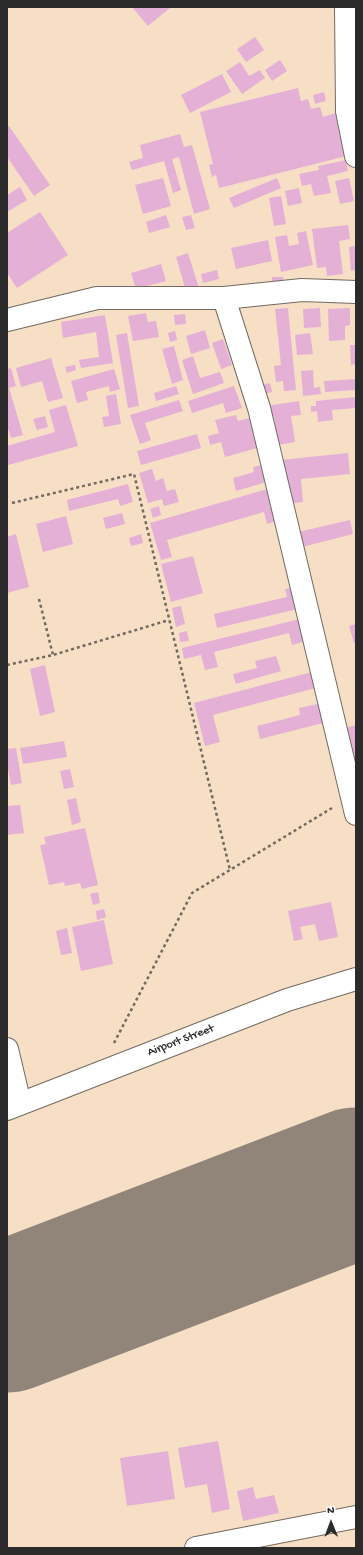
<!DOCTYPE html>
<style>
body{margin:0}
#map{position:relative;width:363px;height:1555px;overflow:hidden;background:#f6dfc5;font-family:"Gochi Hand",sans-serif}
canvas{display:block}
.frame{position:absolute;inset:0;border:8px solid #2b2b2b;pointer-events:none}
.north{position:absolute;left:311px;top:1503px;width:40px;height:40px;-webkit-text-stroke:3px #fff;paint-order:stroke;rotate:359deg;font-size:11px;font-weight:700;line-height:16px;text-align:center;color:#2b2b2b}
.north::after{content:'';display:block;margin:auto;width:14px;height:18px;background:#2b2b2b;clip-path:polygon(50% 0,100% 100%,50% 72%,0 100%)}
</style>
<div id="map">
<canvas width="363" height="1555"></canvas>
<div class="frame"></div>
<div class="north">N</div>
</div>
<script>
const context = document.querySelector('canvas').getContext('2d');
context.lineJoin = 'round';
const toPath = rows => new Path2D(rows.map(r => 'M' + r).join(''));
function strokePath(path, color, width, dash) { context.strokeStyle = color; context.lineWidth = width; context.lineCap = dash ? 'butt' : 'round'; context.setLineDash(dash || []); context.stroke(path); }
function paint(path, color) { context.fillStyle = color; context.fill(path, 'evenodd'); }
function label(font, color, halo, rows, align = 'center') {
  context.font = font + ' "Gochi Hand",sans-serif'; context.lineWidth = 3; context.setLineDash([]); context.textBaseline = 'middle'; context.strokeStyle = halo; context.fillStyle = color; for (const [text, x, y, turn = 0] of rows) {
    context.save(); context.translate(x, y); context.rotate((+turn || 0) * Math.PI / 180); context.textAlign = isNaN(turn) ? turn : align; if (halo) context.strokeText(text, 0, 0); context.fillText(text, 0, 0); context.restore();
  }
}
const runway = toPath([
 [7,1317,356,1183]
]);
const building = toPath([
 [132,7,171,7,148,26],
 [255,37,264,50,246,62,237,49],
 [280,60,287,71,272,81,265,70],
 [240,62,249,76,260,70,265,78,242,94,226,71],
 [222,74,231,92,190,113,181,95],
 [298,88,301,101,308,99,311,109,320,107,323,117,336,113,347,156,219,188,216,175,212,177,209,165,213,164,200,112],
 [324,92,326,101,315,104,313,95],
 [9,126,50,185,34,196,7,157,7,127],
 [180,134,184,147,192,145,210,209,194,214,179,157,172,159,181,190,173,193,164,161,132,170,129,162,143,158,140,145],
 [346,160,348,171,327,176,331,193,314,196,311,184,302,186,299,174,319,170,318,166],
 [163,178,171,206,143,214,135,185],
 [277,178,281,188,234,208,229,198],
 [349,178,354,201,340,204,335,181],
 [20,187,27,200,7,212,7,195],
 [299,188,302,203,288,206,285,191],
 [281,196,286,224,274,226,269,198],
 [40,212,68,255,17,288,7,273,7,233],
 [166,215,170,227,149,233,146,222],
 [191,215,195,228,186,230,182,217],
 [348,225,350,239,339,241,343,274,327,276,326,267,317,268,312,229],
 [306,231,313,265,281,272,275,237,287,235,289,246,299,244,297,233],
 [268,240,272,261,236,269,231,248],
 [356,246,356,270,351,271,349,247],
 [188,253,199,288,186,291,176,257],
 [161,264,166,281,136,289,131,273],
 [217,270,219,279,203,283,201,274],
 [272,277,283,277,284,287,272,287],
 [288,308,296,390,284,391,283,381,276,382,274,366,281,365,275,309],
 [320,308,321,327,304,328,303,309],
 [350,308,350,325,345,326,345,340,329,341,328,309],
 [146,313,148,322,156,321,159,337,133,341,128,316],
 [185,314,186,324,175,325,174,315],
 [105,315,113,363,81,368,79,360,99,357,96,332,63,338,61,322],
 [205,330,210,348,191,354,186,336],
 [175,331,177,340,170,342,168,333],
 [127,333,139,406,128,408,116,335],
 [310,333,313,354,297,355,295,335],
 [223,339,232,365,221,369,212,343],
 [350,345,356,345,356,364,351,365],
 [174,346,183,380,172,384,162,349],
 [193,356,200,378,220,372,224,383,193,394,182,360],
 [51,358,63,398,48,402,42,381,21,387,16,368],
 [75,365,76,370,67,373,65,367],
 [11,368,16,386,9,388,23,435,11,438,7,425,7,369],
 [114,369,120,389,110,392,109,386,86,392,88,400,77,403,71,381],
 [313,370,314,388,320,387,321,394,303,396,301,371],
 [356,379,356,390,325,392,324,381],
 [270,383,272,392,264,394,262,385],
 [176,386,179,394,156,401,154,393],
 [234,386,242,408,226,413,223,403,192,413,188,401],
 [116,394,121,424,104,427,102,417,109,416,106,396],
 [356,397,356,408,332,410,333,420,318,422,317,411,311,412,311,406,316,406,316,401],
 [179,400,183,411,145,423,151,440,140,444,130,415],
 [299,401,301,415,291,416,295,442,278,445,274,416,268,417,266,406],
 [66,405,78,446,8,465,7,446,55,432,49,410],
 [236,415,238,421,249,418,257,448,225,457,221,442,210,445,208,436,219,433,215,420],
 [45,416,48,427,37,430,33,419],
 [197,434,201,448,141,465,137,451],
 [348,453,350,474,301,479,303,502,285,504,281,460],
 [265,464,270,481,236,491,233,478,254,472,253,467],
 [152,469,156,481,163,478,167,491,175,489,179,502,164,506,162,499,148,503,139,473],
 [128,484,133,502,120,506,118,499,69,511,67,500],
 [271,488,280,520,267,524,264,512,167,540,172,557,161,560,150,523],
 [159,506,161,515,153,518,150,509],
 [122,513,125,524,106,529,103,518],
 [66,516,73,544,43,552,36,524],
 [350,520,353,534,302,547,298,532],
 [16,534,29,587,7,593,7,537],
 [141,534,143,543,131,546,129,538],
 [193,556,203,593,171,602,161,564],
 [297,587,302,608,217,628,214,614,287,597,285,589],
 [181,606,185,624,176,627,172,608],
 [304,618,309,640,292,645,289,633,214,652,218,667,205,670,201,655,184,659,182,648],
 [356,624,356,642,354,643,349,626],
 [187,631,189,641,180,642,179,633],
 [276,656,281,671,236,684,233,674,257,668,255,661],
 [45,665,55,712,40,716,30,669],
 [312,672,316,688,213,715,220,742,205,746,194,703],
 [322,703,327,722,260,739,257,726,300,715,299,708],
 [356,725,356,754,353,755,345,728],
 [64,741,67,757,23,764,20,748],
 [16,748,22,783,11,785,7,764,7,749],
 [70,769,74,787,64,789,60,771],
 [76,798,81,822,72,825,67,800],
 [20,805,24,833,7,835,7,806],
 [85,828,98,885,82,889,80,883,65,886,64,882,49,885,40,845,46,844,44,837],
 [98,892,100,903,93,905,90,894],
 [331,902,338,937,319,941,315,924,300,927,303,939,294,941,288,911],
 [104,909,106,917,97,920,96,911],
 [104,920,113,964,81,971,72,927],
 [67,928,72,953,61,955,56,931],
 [218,1441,230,1509,212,1513,207,1484,185,1488,178,1448],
 [168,1451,175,1499,127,1506,120,1458],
 [253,1487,256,1499,274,1495,279,1513,243,1521,237,1491]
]);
const path = toPath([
 [12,503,134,474,230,870],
 [39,599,53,655],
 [7,665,53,655,169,620],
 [114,1043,192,893,332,808]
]);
const minor = toPath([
 [346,7,347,111,356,156],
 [224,298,259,408,356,814],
 [7,320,97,298,224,298,302,290,356,292],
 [7,1049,20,1104],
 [7,1109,287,1000,356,979],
 [196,1548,356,1517]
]);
const streetNames = [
 ["Airport Street",181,1041,-21]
];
strokePath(runway, '#908578', 151);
paint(building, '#e4b0d6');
strokePath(minor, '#726a61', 24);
strokePath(path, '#726a61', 2.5, [3, 3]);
strokePath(minor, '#fff', 22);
label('12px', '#2b2b2b', '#fff', streetNames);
</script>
